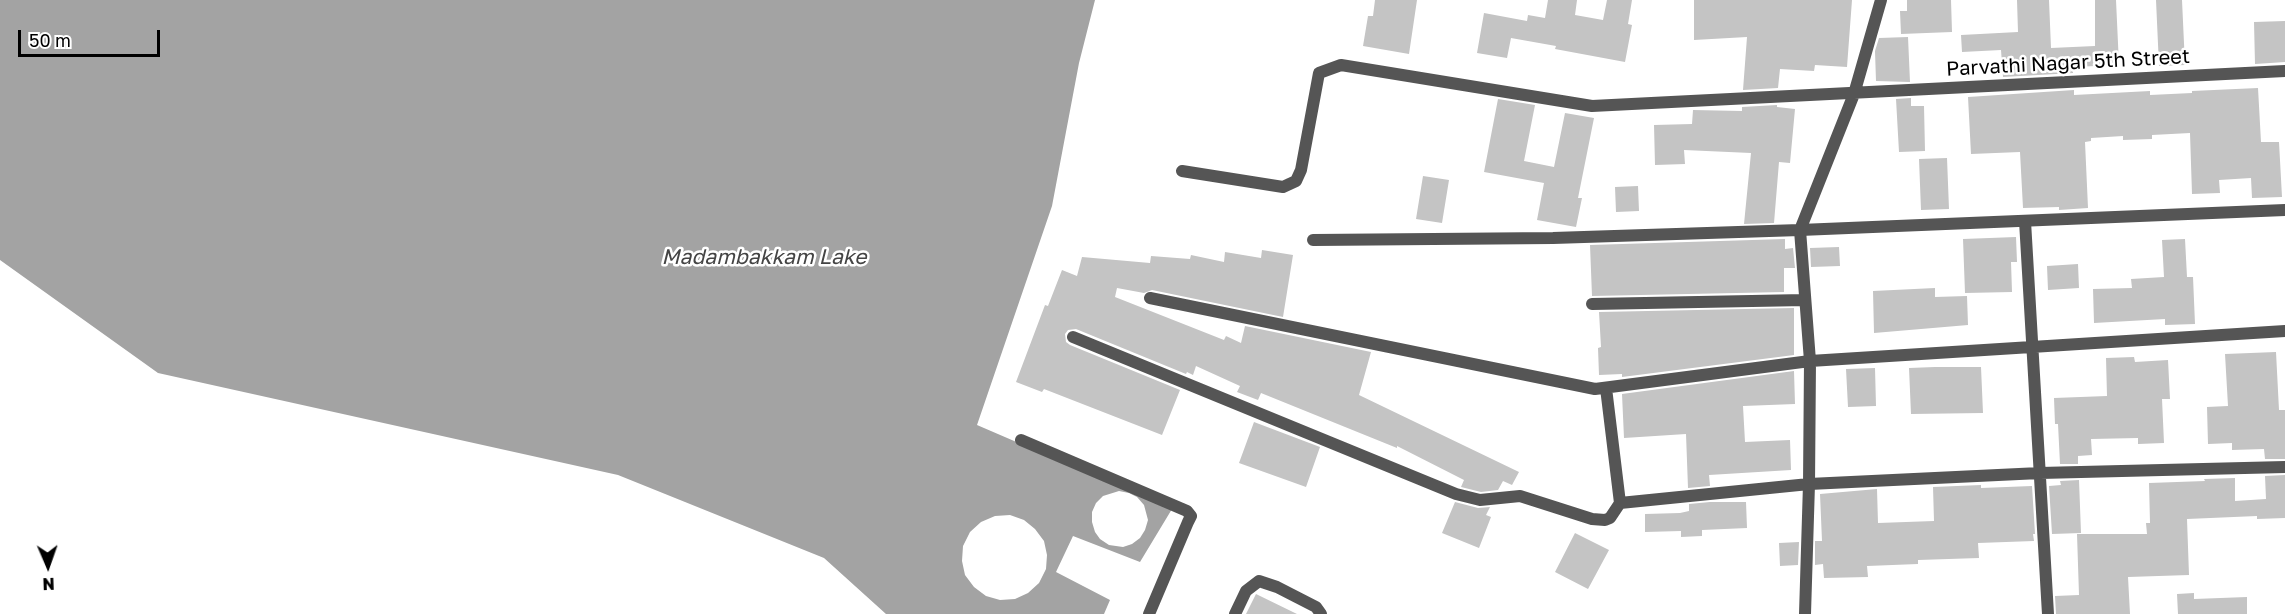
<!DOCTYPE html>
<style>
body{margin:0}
#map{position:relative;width:2285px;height:614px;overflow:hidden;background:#fff;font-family:"Golos Text",sans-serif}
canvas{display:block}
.north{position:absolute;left:18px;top:536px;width:60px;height:60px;-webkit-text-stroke:4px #fff;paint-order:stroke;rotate:178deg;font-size:16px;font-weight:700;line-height:24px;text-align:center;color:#000}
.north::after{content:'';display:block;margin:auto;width:21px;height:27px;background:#000;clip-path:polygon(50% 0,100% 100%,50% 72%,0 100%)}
.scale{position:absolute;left:18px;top:30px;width:142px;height:27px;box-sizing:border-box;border:3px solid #000;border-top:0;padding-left:8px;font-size:18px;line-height:21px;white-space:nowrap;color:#000;-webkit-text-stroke:4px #fff;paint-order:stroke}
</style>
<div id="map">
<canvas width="2285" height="614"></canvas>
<div class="north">N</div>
<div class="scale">50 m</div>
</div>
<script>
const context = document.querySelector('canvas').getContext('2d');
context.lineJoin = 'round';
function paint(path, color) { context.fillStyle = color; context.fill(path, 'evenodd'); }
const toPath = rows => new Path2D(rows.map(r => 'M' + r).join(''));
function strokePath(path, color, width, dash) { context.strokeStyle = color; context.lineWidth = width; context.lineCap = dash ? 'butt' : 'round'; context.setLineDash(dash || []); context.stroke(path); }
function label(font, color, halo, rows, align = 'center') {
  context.font = font + ' "Golos Text",sans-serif'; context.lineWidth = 5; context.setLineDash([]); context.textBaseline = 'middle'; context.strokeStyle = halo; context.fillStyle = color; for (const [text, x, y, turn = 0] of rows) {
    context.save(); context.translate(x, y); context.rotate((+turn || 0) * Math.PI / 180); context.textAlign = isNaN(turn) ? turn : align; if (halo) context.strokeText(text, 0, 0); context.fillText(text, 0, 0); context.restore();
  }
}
const water = toPath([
 [0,0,1095,0,1079,63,1052,206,977,425,1172,509,1140,562,1073,536,1056,572,1110,600,1104,614,886,614,824,558,618,475,158,373,0,260],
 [1119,491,1129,493,1137,497,1144,505,1148,520,1145,530,1140,538,1132,544,1123,547,1109,545,1100,539,1095,532,1092,522,1092,512,1096,503,1103,496],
 [1010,515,1024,520,1035,529,1044,541,1047,555,1046,569,1039,583,1028,593,1015,599,1000,600,986,596,974,587,965,575,962,561,963,546,970,532,981,522,995,516]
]);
const building = toPath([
 [1375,0,1417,0,1409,54,1363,46,1368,16,1373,16],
 [1548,0,1577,0,1575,15,1603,20,1607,0,1632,0,1628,24,1632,25,1625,62,1555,49,1556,46,1511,38,1507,58,1477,53,1484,13,1527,21,1528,15,1545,18],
 [1694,0,1852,0,1847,67,1815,65,1814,71,1780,69,1778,88,1743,90,1747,37,1694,40],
 [1907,0,1951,0,1952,32,1901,34,1900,11,1907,11],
 [2017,0,2049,0,2051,48,2095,46,2095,0,2116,0,2119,65,2073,67,2073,73,2003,77,2001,50,1962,52,1961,35,2018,32],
 [2156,0,2182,0,2185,65,2159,66],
 [2285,21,2285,62,2255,64,2254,22],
 [1908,37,1910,82,1876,81,1875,51,1879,38],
 [2258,88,2261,142,2279,142,2282,197,2252,198,2251,178,2219,180,2220,193,2192,194,2190,133,2152,135,2152,139,2123,140,2123,136,2091,138,2091,141,2085,142,2088,208,2059,210,2059,207,2023,208,2020,152,1971,154,1968,97,2074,90,2074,95,2150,91,2150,95,2192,93,2192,91],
 [1911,98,1911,106,1924,106,1925,151,1899,152,1896,99],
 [1498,99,1535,105,1524,161,1554,167,1565,113,1594,118,1578,198,1582,198,1576,227,1537,220,1544,183,1484,172],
 [1777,105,1777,107,1795,109,1790,163,1779,162,1774,223,1744,224,1751,153,1684,150,1685,164,1655,165,1654,125,1692,124,1693,110,1742,111,1742,107],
 [1947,158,1949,209,1921,210,1919,159],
 [1423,176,1449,180,1442,223,1416,219],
 [1638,186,1639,211,1616,212,1615,187],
 [2016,237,2017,262,2011,262,2012,292,1965,293,1963,239],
 [1785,239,1785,249,1793,248,1795,268,1784,268,1784,292,1592,296,1590,245],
 [2185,239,2187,277,2193,277,2195,324,2165,325,2165,319,2094,323,2093,289,2132,288,2131,279,2164,277,2162,240],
 [1839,247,1840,266,1811,267,1810,248],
 [1262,250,1293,255,1283,317,1152,290,1144,293,1117,288,1115,297,1224,340,1226,336,1241,343,1245,326,1371,352,1359,395,1519,472,1512,485,1503,481,1498,490,1481,492,1461,487,1464,480,1397,446,1397,448,1261,393,1258,400,1237,392,1240,386,1196,366,1193,375,1187,372,1186,374,1076,329,1068,330,1065,334,1066,342,1070,345,1180,390,1162,435,1044,389,1042,392,1016,382,1045,305,1048,306,1062,270,1077,276,1082,257,1150,263,1151,256,1190,259,1191,255,1224,262,1225,252,1261,258],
 [2078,264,2079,288,2048,290,2047,266],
 [1935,288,1935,297,1967,296,1968,325,1874,333,1873,291],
 [1794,308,1794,355,1622,377,1622,374,1599,375,1598,348,1601,347,1599,312],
 [2276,352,2279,410,2285,410,2285,459,2265,459,2264,449,2232,450,2232,443,2208,444,2207,407,2228,406,2225,354],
 [2134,357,2135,362,2168,360,2170,399,2162,399,2164,443,2138,444,2138,438,2091,439,2092,455,2078,456,2078,464,2060,464,2058,424,2055,424,2054,398,2107,396,2106,358],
 [1935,367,1981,367,1983,413,1911,414,1909,368],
 [1875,368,1876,406,1848,407,1846,369],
 [1794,371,1795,404,1743,406,1745,442,1790,440,1791,470,1709,475,1710,486,1688,488,1686,434,1624,438,1622,394],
 [1254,422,1320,447,1306,487,1239,463],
 [2285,475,2285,518,2257,519,2257,516,2187,519,2189,575,2128,577,2130,614,2056,614,2055,596,2079,595,2077,534,2147,534,2146,523,2150,523,2149,483,2205,481,2204,479,2235,478,2235,501,2266,499,2265,476],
 [2079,480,2081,533,2052,534,2049,486,2061,485,2060,481],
 [1981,485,1981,488,2032,486,2035,534,2033,534,2034,541,1978,543,1979,558,1918,560,1918,564,1867,566,1868,577,1824,578,1823,564,1815,565,1815,541,1822,541,1820,494,1877,489,1878,523,1934,521,1933,487],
 [1455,502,1478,508,1490,507,1486,515,1491,517,1479,548,1442,533],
 [1710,502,1746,502,1747,528,1702,530,1702,536,1681,537,1681,531,1645,532,1645,514,1680,513,1689,511,1689,504],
 [1575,533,1609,550,1588,589,1555,572],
 [1799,542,1798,565,1780,566,1779,543],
 [2194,593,2194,599,2247,597,2247,614,2178,614,2177,594],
 [1256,594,1297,614,1246,614]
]);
const minor = toPath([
 [1182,171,1283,187,1296,181,1301,170,1319,73,1341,65,1592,106,2285,71],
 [2025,221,2048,614],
 [1313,240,1553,238,1800,230,2285,210],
 [1150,298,1595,389,1810,361,2285,331],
 [1592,304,1805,300],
 [1073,337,1456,494,1480,500,1520,496,1592,519,1605,520,1610,518,1620,503,1809,484,1810,361,1800,230,1854,94,1881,0],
 [1606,388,1620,503],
 [1021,440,1187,511,1191,516,1188,522,1149,614],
 [1235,614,1246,591,1259,581,1277,587,1316,607,1321,614],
 [1805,614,1809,484,2040,473,2285,467]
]);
const streetNames = [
 ["Parvathi Nagar 5th Street",2068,63,-3]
];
const waterNames = [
 ["Madambakkam Lake",764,257]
];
paint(water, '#a3a3a3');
paint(building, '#c4c4c4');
strokePath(minor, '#555', 12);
label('20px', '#000', '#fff', streetNames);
label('italic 21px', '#444', '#fff', waterNames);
</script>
